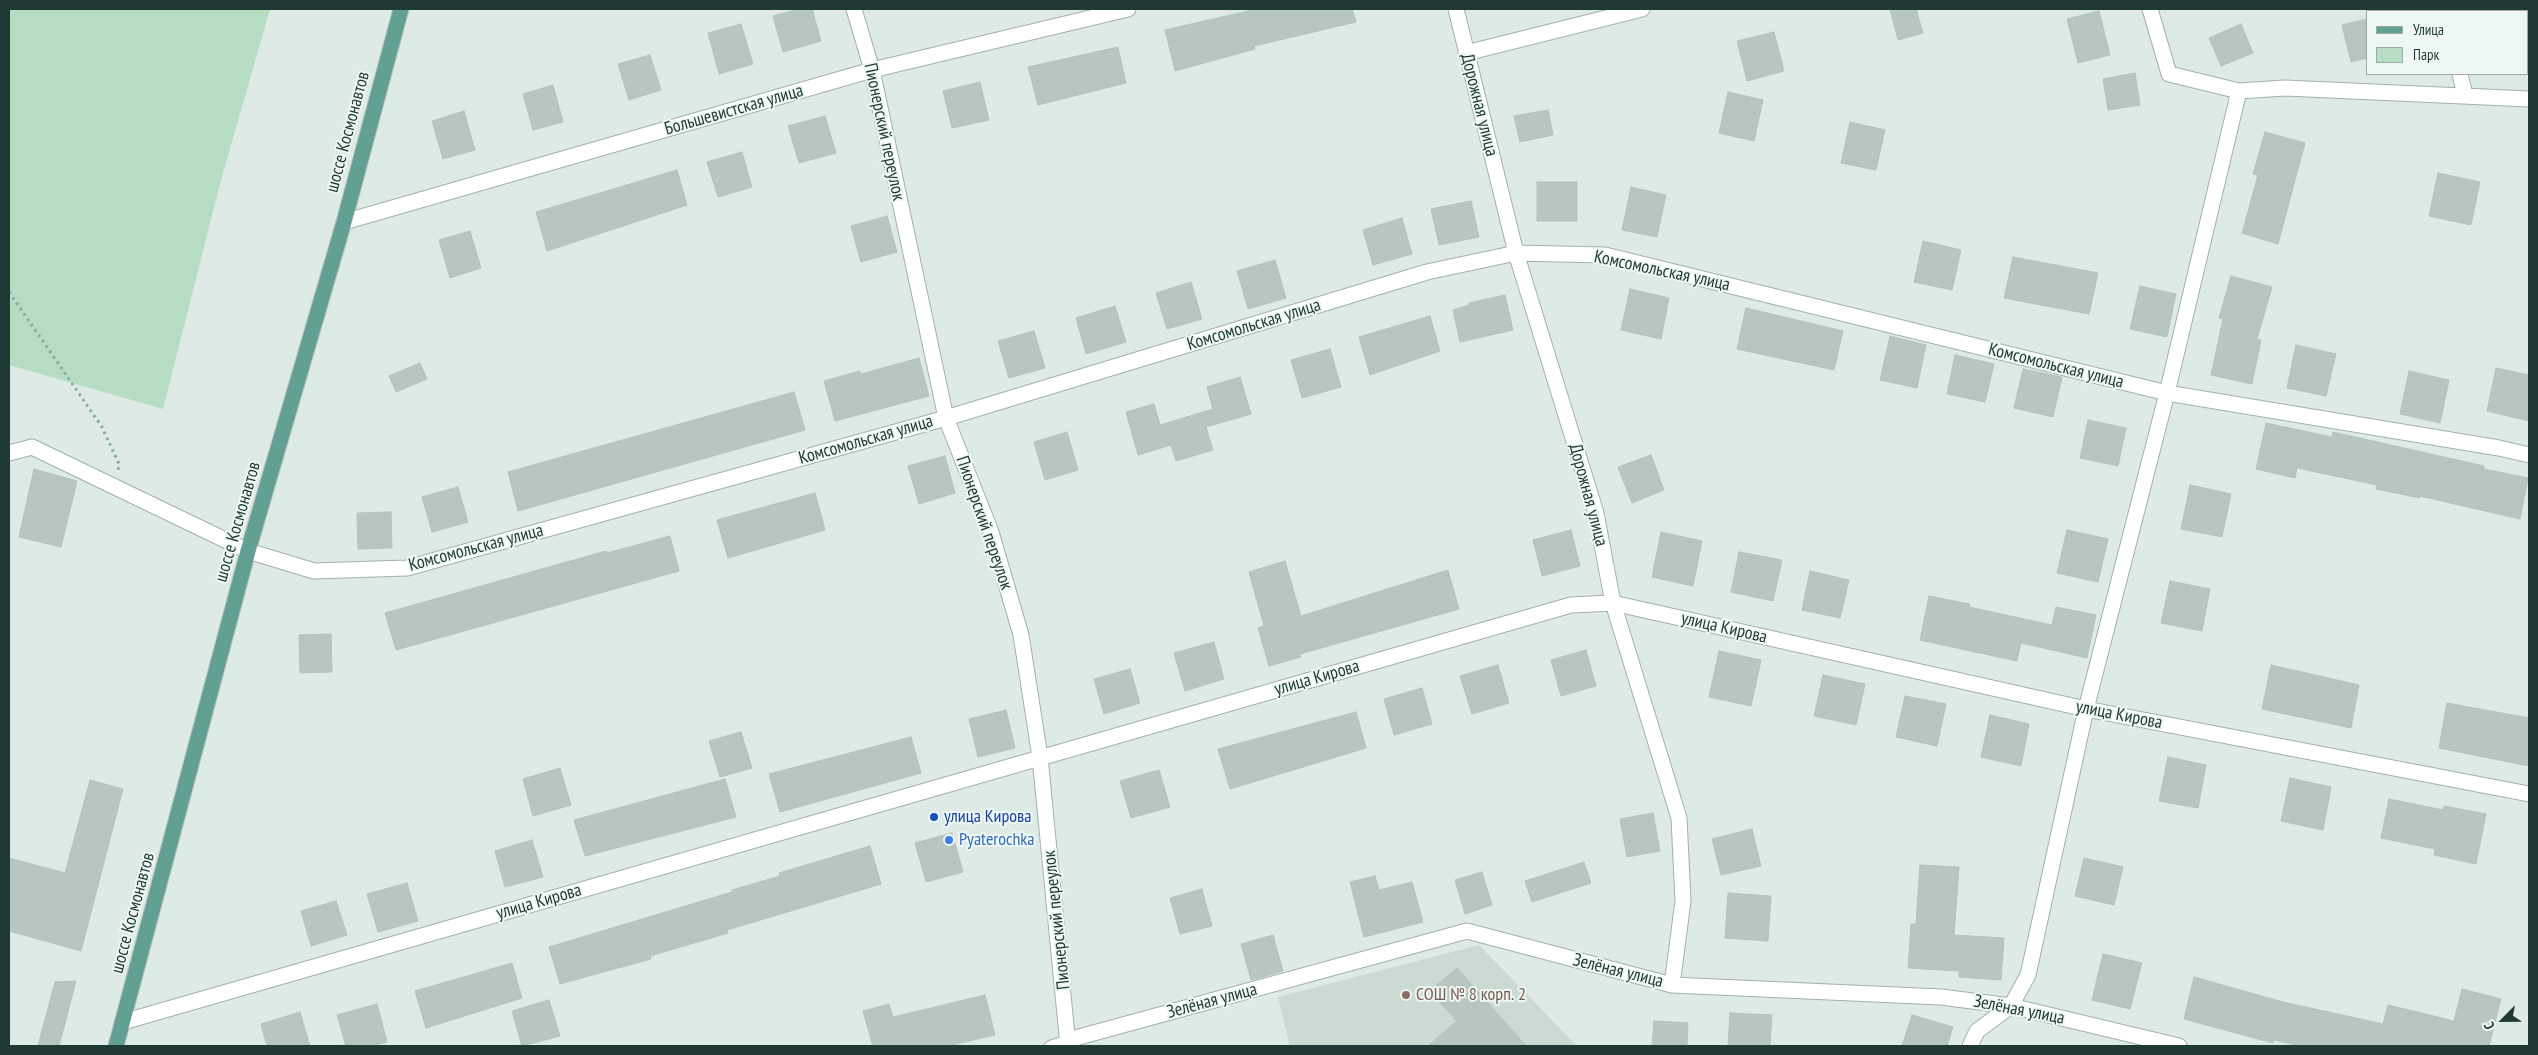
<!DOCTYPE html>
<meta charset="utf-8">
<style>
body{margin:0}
#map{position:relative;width:2538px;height:1055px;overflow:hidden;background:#deeae5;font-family:"PT Sans Narrow",sans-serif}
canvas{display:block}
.frame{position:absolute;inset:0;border:10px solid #1f3934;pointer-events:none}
.legend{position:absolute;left:2366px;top:10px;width:162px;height:65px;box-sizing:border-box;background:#eef7f3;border:1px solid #9baba7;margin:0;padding:6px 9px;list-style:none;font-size:15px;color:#1f3934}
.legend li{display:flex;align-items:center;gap:10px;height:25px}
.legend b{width:25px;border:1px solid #9baba7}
.north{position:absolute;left:2478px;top:995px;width:50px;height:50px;-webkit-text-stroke:4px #eef7f3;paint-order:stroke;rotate:247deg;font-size:14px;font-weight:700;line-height:20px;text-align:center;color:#1f3934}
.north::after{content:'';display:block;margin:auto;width:18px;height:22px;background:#1f3934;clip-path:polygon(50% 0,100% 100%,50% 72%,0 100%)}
</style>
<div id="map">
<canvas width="2538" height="1055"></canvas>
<div class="frame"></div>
<ul class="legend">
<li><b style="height:6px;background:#62a094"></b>Улица</li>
<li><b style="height:14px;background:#b6dcc2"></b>Парк</li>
</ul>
<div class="north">С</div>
</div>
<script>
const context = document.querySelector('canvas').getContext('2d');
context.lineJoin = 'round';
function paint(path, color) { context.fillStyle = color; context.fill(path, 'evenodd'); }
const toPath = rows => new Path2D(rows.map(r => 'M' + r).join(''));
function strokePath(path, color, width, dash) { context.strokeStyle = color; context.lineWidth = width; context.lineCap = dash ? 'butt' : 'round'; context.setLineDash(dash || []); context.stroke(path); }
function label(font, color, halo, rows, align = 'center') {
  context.font = font + ' "PT Sans Narrow",sans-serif'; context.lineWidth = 4; context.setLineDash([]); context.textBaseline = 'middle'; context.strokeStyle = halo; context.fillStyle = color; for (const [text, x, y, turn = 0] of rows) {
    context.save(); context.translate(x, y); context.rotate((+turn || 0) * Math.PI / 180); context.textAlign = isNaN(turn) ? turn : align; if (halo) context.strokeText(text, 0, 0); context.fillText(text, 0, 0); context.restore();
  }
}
const built = toPath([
 [1479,945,1577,1046,1290,1046,1278,997]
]);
const green = toPath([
 [9,9,270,9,221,180,163,409,9,365]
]);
const building = toPath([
 [799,9,812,9,821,41,783,52,773,16,799,9],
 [1257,9,1352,9,1356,22,1254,46,1255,49,1175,71,1165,30,1257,9],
 [1890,9,1916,9,1923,33,1898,40,1890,9],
 [2099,11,2110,55,2078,63,2067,19,2099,11],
 [2367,19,2367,58,2351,62,2342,25,2367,19],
 [741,24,753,64,719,74,708,33,741,24],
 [2241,24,2253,53,2221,66,2209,38,2241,24],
 [1774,32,1784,71,1747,81,1737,41,1774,32],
 [1118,47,1126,83,1038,105,1028,67,1118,47],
 [650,55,661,90,629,100,618,64,650,55],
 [2135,73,2140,105,2108,110,2103,79,2135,73],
 [980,82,989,120,952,128,943,91,980,82],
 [553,85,563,122,533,130,523,94,553,85],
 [1728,92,1763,100,1754,141,1719,133,1728,92],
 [1548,110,1553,135,1520,142,1514,116,1548,110],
 [464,111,475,150,443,159,432,121,464,111],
 [825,116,836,153,799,163,788,126,825,116],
 [1850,122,1885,130,1876,170,1841,163,1850,122],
 [2265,132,2305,143,2278,244,2242,233,2258,175,2253,174,2265,132],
 [742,152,752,187,718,197,707,162,742,152],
 [677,170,687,205,547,251,536,212,677,170],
 [2438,173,2480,182,2471,225,2429,216,2438,173],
 [1537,182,1577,182,1577,221,1537,221,1537,182],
 [1631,187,1666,195,1657,237,1622,230,1631,187],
 [1471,201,1479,237,1439,245,1431,209,1471,201],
 [887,216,897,252,861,262,851,226,887,216],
 [1402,218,1412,254,1373,265,1363,230,1402,218],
 [470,231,481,268,450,278,439,240,470,231],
 [1923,241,1961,250,1952,290,1914,282,1923,241],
 [2013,257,2098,273,2089,314,2004,298,2013,257],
 [1275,260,1286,298,1248,309,1237,271,1275,260],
 [2231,276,2272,287,2257,339,2261,340,2252,384,2211,375,2223,319,2219,318,2231,276],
 [1191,282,1202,319,1167,329,1156,293,1191,282],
 [2140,286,2176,294,2167,337,2130,329,2140,286],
 [1630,289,1669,298,1661,339,1621,330,1630,289],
 [1505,295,1513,330,1460,342,1453,310,1469,305,1469,303,1505,295],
 [1115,306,1126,342,1086,354,1076,318,1115,306],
 [1746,308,1843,331,1834,370,1737,349,1746,308],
 [1430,316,1440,351,1370,375,1359,337,1430,316],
 [1034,331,1045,368,1009,378,998,341,1034,331],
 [1890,336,1926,345,1917,388,1880,380,1890,336],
 [2296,345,2336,354,2326,396,2287,388,2296,345],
 [1330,349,1341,387,1302,398,1291,360,1330,349],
 [1955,355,1994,364,1985,402,1947,394,1955,355],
 [919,358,929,396,835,421,824,381,860,371,861,374,919,358],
 [420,363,427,379,396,392,389,376,420,363],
 [2496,368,2529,375,2529,421,2487,411,2496,368],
 [2023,369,2062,377,2053,417,2014,408,2023,369],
 [2409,371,2449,380,2440,423,2400,414,2409,371],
 [1240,377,1251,414,1206,427,1213,450,1176,461,1171,445,1138,455,1126,412,1154,404,1160,425,1213,409,1207,387,1240,377],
 [794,392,805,430,518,511,508,472,794,392],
 [2088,420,2126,428,2118,466,2080,458,2088,420],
 [2266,423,2332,437,2333,432,2484,466,2484,469,2528,478,2520,519,2420,496,2420,498,2376,489,2377,485,2297,468,2295,478,2256,469,2266,423],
 [1067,432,1078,470,1045,480,1034,442,1067,432],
 [1651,455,1664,490,1632,503,1618,467,1651,455],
 [945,456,955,493,919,504,908,466,945,456],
 [34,469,77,481,61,547,19,537,34,469],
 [2190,485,2231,494,2222,537,2181,529,2190,485],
 [458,487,468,522,432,532,422,497,458,487],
 [815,493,825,530,728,558,717,520,815,493],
 [391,512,392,548,358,549,357,513,391,512],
 [1571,530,1580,566,1542,576,1533,540,1571,530],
 [2067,530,2108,539,2098,582,2057,573,2067,530],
 [1661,532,1702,541,1693,586,1652,577,1661,532],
 [670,536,679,571,396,650,385,613,606,551,607,553,670,536],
 [1739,552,1782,560,1773,601,1731,592,1739,552],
 [1285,561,1301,616,1448,570,1459,609,1300,654,1301,657,1269,666,1258,628,1264,626,1249,572,1285,561],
 [1810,571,1849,580,1840,618,1802,610,1810,571],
 [2170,581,2210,589,2202,631,2161,623,2170,581],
 [1929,596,1970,604,1969,607,2052,625,2056,607,2096,615,2087,658,2021,643,2017,661,1920,640,1929,596],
 [331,634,332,672,300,673,299,635,331,634],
 [1214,642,1224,679,1185,691,1174,653,1214,642],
 [1586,650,1596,686,1561,696,1551,660,1586,650],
 [1719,651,1761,660,1751,706,1709,697,1719,651],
 [1498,665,1509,703,1472,714,1460,676,1498,665],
 [2271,665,2359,685,2351,728,2262,709,2271,665],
 [1130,669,1140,703,1104,714,1094,679,1130,669],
 [1823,675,1865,684,1856,725,1814,716,1823,675],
 [1422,688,1432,724,1394,735,1384,699,1422,688],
 [1905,696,1946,704,1937,746,1896,737,1905,696],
 [2447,703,2529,718,2529,766,2439,748,2447,703],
 [1006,710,1015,748,978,757,969,719,1006,710],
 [1356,712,1366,748,1230,789,1218,749,1356,712],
 [1990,715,2029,724,2021,766,1981,757,1990,715],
 [741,732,752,768,720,777,709,741,741,732],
 [911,737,921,773,780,812,769,774,911,737],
 [2168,757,2206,765,2198,808,2159,801,2168,757],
 [560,768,571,805,533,816,523,779,560,768],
 [1159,770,1170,807,1131,818,1120,781,1159,770],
 [2290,778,2331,787,2323,830,2281,821,2290,778],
 [725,779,736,817,585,856,574,820,725,779],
 [90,780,123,789,81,951,9,931,9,858,65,873,90,780],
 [2389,799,2443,810,2444,806,2486,814,2476,864,2434,855,2435,849,2381,838,2389,799],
 [1653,813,1660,851,1627,857,1620,819,1653,813],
 [1752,829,1761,866,1721,875,1712,839,1752,829],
 [952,833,963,872,926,882,915,843,952,833],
 [532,840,543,877,505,887,495,851,532,840],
 [870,846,881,884,727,930,728,933,650,956,651,959,560,984,549,947,732,892,732,890,780,876,779,873,870,846],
 [2084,858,2123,867,2114,905,2075,896,2084,858],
 [1584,862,1591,883,1532,902,1525,881,1584,862],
 [1920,865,1959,867,1954,935,2004,938,2001,980,1959,977,1959,971,1908,968,1911,924,1916,924,1920,865],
 [1482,872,1492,905,1465,914,1455,880,1482,872],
 [1375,876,1379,890,1412,882,1423,922,1364,937,1350,882,1375,876],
 [407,883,418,921,378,932,367,894,407,883],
 [1202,889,1212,926,1180,934,1170,898,1202,889],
 [1728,893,1771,896,1768,941,1725,938,1728,893],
 [336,901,347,935,311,946,301,911,336,901],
 [1273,935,1283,971,1251,980,1241,944,1273,935],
 [2103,954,2142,963,2130,1009,2092,1000,2103,954],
 [512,963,522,998,426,1028,415,991,512,963],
 [1457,968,1526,1046,1428,1046,1457,1021,1430,991,1457,968],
 [2194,977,2283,1002,2383,1024,2388,1005,2454,1021,2462,989,2501,999,2489,1046,2301,1046,2274,1040,2273,1043,2184,1019,2194,977],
 [76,981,59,1046,38,1046,55,982,76,981],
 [985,995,995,1035,947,1046,873,1046,863,1011,889,1004,893,1017,985,995],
 [549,1000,560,1036,522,1046,512,1011,549,1000],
 [377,1004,387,1042,371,1046,346,1046,337,1015,377,1004],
 [300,1012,310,1046,267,1046,261,1024,300,1012],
 [1730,1013,1772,1015,1770,1046,1728,1046,1730,1013],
 [1912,1015,1953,1027,1947,1046,1902,1046,1912,1015],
 [1654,1021,1688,1023,1687,1046,1652,1046,1654,1021]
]);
const path = toPath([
 [9,292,102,427,119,464,118,471]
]);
const service = toPath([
 [1050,1046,1068,1040]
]);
const minor = toPath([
 [854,9,872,70,946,418,991,532,1021,635,1040,757,1068,1046],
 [1456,9,1516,253,1596,513,1613,603,1679,818,1683,901,1672,985],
 [2442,9,2443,11],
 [1466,53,1642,9],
 [2460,74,2465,95],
 [2239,91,2285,88,2529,99],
 [344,222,872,70,1128,9],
 [9,453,32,447,248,551,314,571,407,568,946,418,1427,272,1516,253,1605,255,2167,393,2499,448,2529,455],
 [1068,1040,1467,931,1672,985,1941,997,2011,1006,2179,1046],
 [1970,1046,1977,1031,2011,1006,2028,975,2086,709,2167,393,2239,91,2169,74,2150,9]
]);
const tertiary = toPath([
 [123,1022,1571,605,1613,603,2086,709,2529,794]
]);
const primary = toPath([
 [116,1046,248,551,344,222,401,9]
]);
const markers = [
 [934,817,5,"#1a4fb4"],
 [949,840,5,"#3f7fe0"],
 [1406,995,5,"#8d6e63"]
];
const streetNames = [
 ["Дорожная улица",1479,105,76],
 ["Большевистская улица",734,110,-16],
 ["шоссе Космонавтов",348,132,-75],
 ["Пионерский переулок",884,132,78],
 ["Комсомольская улица",1662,271,12],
 ["Комсомольская улица",1254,325,-17],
 ["Комсомольская улица",2056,366,14],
 ["Комсомольская улица",866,440,-16],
 ["Дорожная улица",1588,495,75],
 ["шоссе Космонавтов",238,522,-74],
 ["Пионерский переулок",984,523,71],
 ["Комсомольская улица",476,548,-15],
 ["улица Кирова",1724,628,13],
 ["улица Кирова",1317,678,-16],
 ["улица Кирова",2119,715,11],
 ["улица Кирова",539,902,-16],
 ["шоссе Космонавтов",133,913,-75],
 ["Пионерский переулок",1057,920,-96],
 ["Зелёная улица",1618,971,14],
 ["Зелёная улица",1212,1001,-15],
 ["Зелёная улица",2019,1010,11]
];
const transitNames = [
 ["улица Кирова",944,817]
];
const shopNames = [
 ["Pyaterochka",959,840]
];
const educationNames = [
 ["СОШ № 8 корп. 2",1416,995]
];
paint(built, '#ccdad4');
paint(green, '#b6dcc2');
paint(building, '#b6c7c1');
strokePath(building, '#b0c3bd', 1);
strokePath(service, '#a1b1ac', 12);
strokePath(minor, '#a1b1ac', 17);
strokePath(tertiary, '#a1b1ac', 17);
strokePath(primary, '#bcc4c2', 17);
strokePath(path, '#7eaea2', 3, [2.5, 4]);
strokePath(service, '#fff', 10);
strokePath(minor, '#fff', 15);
strokePath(tertiary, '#fff', 15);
strokePath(primary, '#62a094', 15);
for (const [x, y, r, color] of markers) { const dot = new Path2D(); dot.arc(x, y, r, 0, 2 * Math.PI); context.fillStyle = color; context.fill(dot); strokePath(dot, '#eef7f3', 2); }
label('18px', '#1f3934', '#eef7f3', streetNames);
label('18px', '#164399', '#eef7f3', transitNames, 'left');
label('18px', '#366cbe', '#eef7f3', shopNames, 'left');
label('18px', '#785e54', '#eef7f3', educationNames, 'left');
</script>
